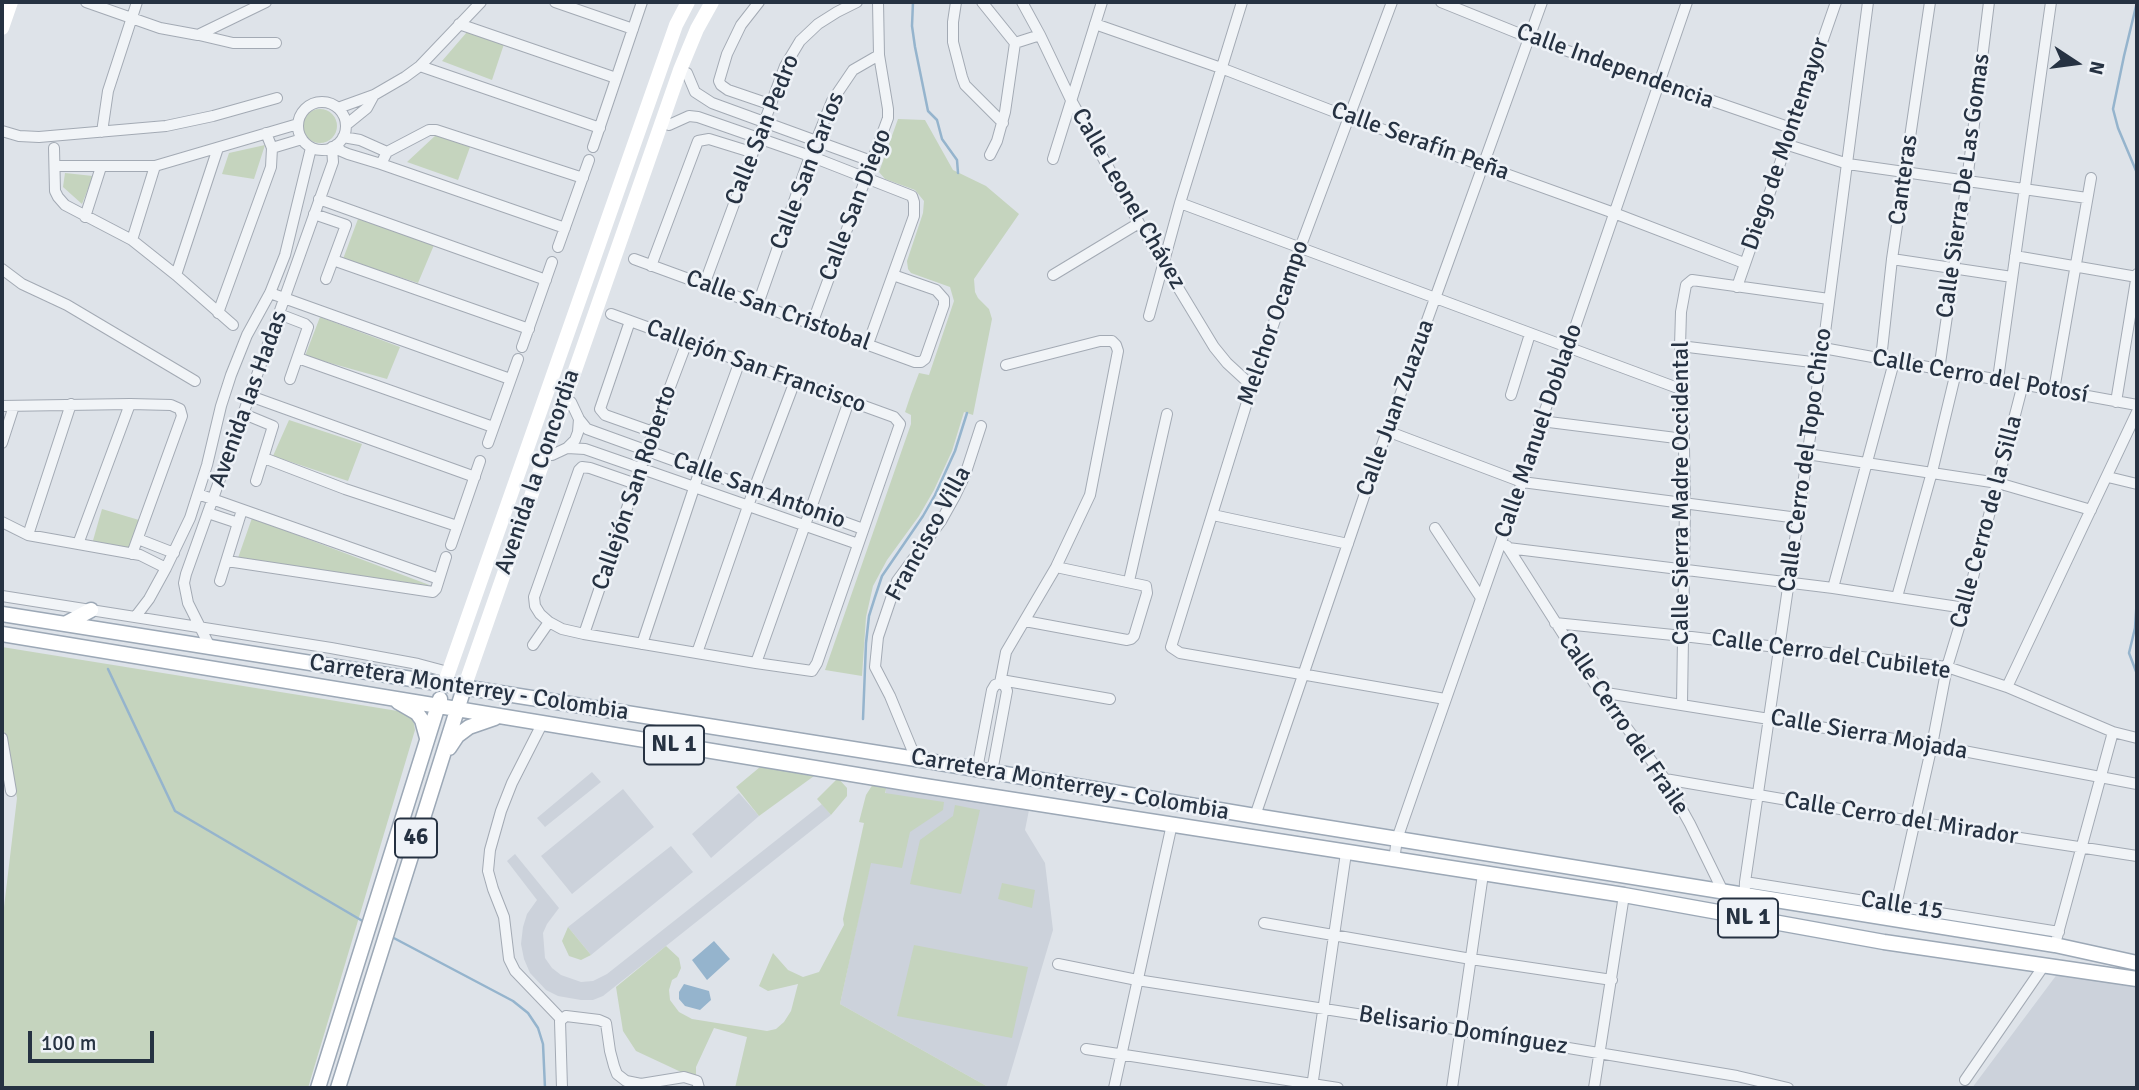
<!DOCTYPE html>
<meta charset="utf-8">
<style>
body{margin:0}
#map{position:relative;width:2139px;height:1090px;overflow:hidden;background:#dee3e9;font-family:Signika,sans-serif}
canvas{display:block}
.frame{position:absolute;inset:0;border:4px solid #263242;pointer-events:none}
.north{position:absolute;left:2041px;top:28px;width:70px;height:70px;-webkit-text-stroke:5px #eef2f7;paint-order:stroke;rotate:103deg;font-size:19px;font-weight:700;line-height:28px;text-align:center;color:#263242}
.north::after{content:'';display:block;margin:auto;width:24px;height:32px;background:#263242;clip-path:polygon(50% 0,100% 100%,50% 72%,0 100%)}
.scale{position:absolute;left:28px;top:1031px;width:126px;height:32px;box-sizing:border-box;border:4px solid #263242;border-top:0;padding-left:9px;font-size:21px;line-height:24px;white-space:nowrap;color:#263242;-webkit-text-stroke:5px #eef2f7;paint-order:stroke}
</style>
<div id="map">
<canvas width="2139" height="1090"></canvas>
<div class="frame"></div>
<div class="north">N</div>
<div class="scale">100 m</div>
</div>
<script>
const context = document.querySelector('canvas').getContext('2d');
context.lineJoin = 'round';
function paint(path, color) { context.fillStyle = color; context.fill(path, 'evenodd'); }
const toPath = rows => new Path2D(rows.map(r => 'M' + r).join(''));
function strokePath(path, color, width, dash) { context.strokeStyle = color; context.lineWidth = width; context.lineCap = dash ? 'butt' : 'round'; context.setLineDash(dash || []); context.stroke(path); }
function label(font, color, halo, rows, align = 'center') {
  context.font = font + ' Signika,sans-serif'; context.lineWidth = 5; context.setLineDash([]); context.textBaseline = 'middle'; context.strokeStyle = halo; context.fillStyle = color; for (const [text, x, y, turn = 0] of rows) {
    context.save(); context.translate(x, y); context.rotate((+turn || 0) * Math.PI / 180); context.textAlign = isNaN(turn) ? turn : align; if (halo) context.strokeText(text, 0, 0); context.fillText(text, 0, 0); context.restore();
  }
}
const built = toPath([
 [592,772,601,782,545,827,537,818],
 [887,785,1029,810,1025,830,1045,863,1053,930,1006,1088,990,1088,840,1004],
 [623,789,654,827,572,894,541,856],
 [739,793,759,816,711,858,692,834],
 [822,804,831,815,603,996,593,1000,581,1000,558,996,546,990,530,973,524,959,521,944,523,927,527,914,537,900,507,861,515,854,559,908,547,924,543,933,545,958,552,968,561,975,581,982,593,981,607,974],
 [671,846,693,872,591,955,568,927],
 [2058,973,2137,987,2137,1088,1972,1088]
]);
const green = toPath([
 [467,32,504,44,492,80,442,61],
 '303 126a17 17 0 1 1 34 0a17 17 0 1 1-34 0Z',
 [898,119,925,120,953,170,986,186,1019,214,974,279,975,292,978,298,989,309,992,319,973,415,964,412,952,451,934,490,919,516,887,560,873,586,866,617,862,676,825,670,911,424,911,415,905,412,911,394,919,373,929,375,954,301,950,287,911,273,908,269,907,261,923,213,924,201,915,190,885,179,879,172],
 [436,135,470,147,458,180,407,162],
 [265,145,254,179,222,174,229,153],
 [65,173,93,176,82,204,63,187],
 [358,219,434,245,418,283,343,259],
 [320,317,400,347,387,379,305,356],
 [289,420,362,444,348,481,273,456],
 [102,509,139,520,129,550,92,544],
 [252,518,432,586,238,558],
 [2,647,404,712,413,718,415,730,308,1088,2,1088,2,924,17,798,2,720],
 [760,767,814,776,759,816,736,787],
 [838,778,847,788,847,796,831,815,817,799],
 [873,784,887,785,885,793,944,802,943,810,910,832,902,868,871,863,840,1004,990,1088,735,1088,747,1037,714,1028,696,1067,696,1079,636,1051,623,1031,616,987,666,946,679,958,681,968,677,977,672,980,669,990,670,1000,679,1012,692,1019,767,1031,776,1029,784,1022,791,1011,798,984,768,991,759,986,773,953,788,970,803,977,819,972,844,925,843,919,864,823,859,822,866,795],
 [955,805,980,810,961,894,910,884,920,840,953,816],
 [1002,883,1035,890,1032,908,998,899],
 [568,927,591,955,581,960,569,956,562,941],
 [914,945,1028,967,1012,1038,897,1016]
]);
const water = toPath([
 [714,941,730,959,707,980,692,960],
 [684,984,709,991,711,1000,700,1010,685,1006,679,999,679,992]
]);
const stream = toPath([
 [913,2,912,26,915,47,928,111,937,120,942,139,957,160,958,173],
 [2137,2,2124,56,2113,109,2118,128,2137,173],
 [2137,597,2135,628,2129,653,2137,674],
 [108,669,175,811,366,923],
 [863,719,866,643,869,616,875,597,882,576,923,516,935,495,955,451,967,413],
 [390,936,513,1001,528,1013,538,1028,543,1044,545,1088]
]);
const street = toPath([
 [86,2,160,28,198,35,266,2],
 [555,2,633,29],
 [759,2,741,25,727,54,719,81,721,85,728,90,769,104],
 [956,2,953,22,953,42,962,77,965,85,1003,123],
 [982,2,1015,43,1040,35],
 [1022,2,1040,35,1071,100,1139,223,1214,347,1227,363,1252,386],
 [1392,2,1300,248,1252,386,1171,647,1180,653,1445,699],
 [1441,2,1530,38,1791,128],
 [459,24,616,78],
 [1095,24,1221,68,1348,117,1614,213,1744,263],
 [199,35,233,43,276,43],
 [420,66,600,128],
 [680,70,687,73,695,92,712,103,871,161],
 '298 126a24 24 0 1 1 48 0a24 24 0 1 1-48 0Z',
 [338,108,374,95,405,77,420,66,481,2],
 [662,123,669,125,689,116,698,117,810,156,912,196,914,202,914,216,868,344],
 [346,125,367,108,374,95],
 [2,131,19,136,39,137,166,126,213,116,277,98],
 [102,132,108,91,137,2],
 [343,137,360,140,387,152],
 [1785,144,1848,164,2087,198],
 [336,145,341,151,348,154,381,164,565,228],
 [593,147,642,2],
 [54,148,55,191,58,197,65,205,132,240,176,275,233,325],
 [272,148,302,139],
 [990,155,997,141,1005,112,1015,43],
 [1053,159,1102,2],
 [381,164,387,152,429,130,436,130,583,178],
 [55,166,155,166,298,124],
 [319,199,546,280],
 [1180,203,1683,390],
 [314,214,346,225,326,279],
 [85,217,101,167],
 [132,240,155,166],
 [558,247,589,160],
 [2015,256,2137,277],
 [634,259,915,362,921,362,925,359,944,305,944,299,936,290,893,275],
 [1892,259,2012,277],
 [333,260,529,329],
 [651,266,698,141,709,139,751,152],
 [2,269,22,284,67,305,195,381],
 [176,275,218,148],
 [1053,275,1139,223],
 [704,285,785,66,800,41,818,24,837,12,857,2],
 [1737,287,1836,2],
 [270,293,510,379],
 [758,304,810,156,832,101,853,70,879,55],
 [218,313,271,167,272,148,266,133],
 [279,314,305,324,308,327,290,379],
 [611,314,894,417,900,424,817,663,812,671,756,663,584,634,562,629,549,622,540,614,535,606,534,597,579,470,582,467,590,468,636,484],
 [1149,316,1180,203,1242,2],
 [630,321,600,409,605,415,653,432],
 [812,324,888,118,888,109,879,55,878,2],
 [1680,346,1820,363],
 [522,347,552,262],
 [1823,348,2137,405],
 [298,358,493,427],
 [1881,359,1892,259,1930,2],
 [1939,370,1967,181,1989,2],
 [1998,379,2051,2],
 [2054,390,2091,178],
 [1511,395,1530,334],
 [250,396,475,477],
 [564,400,571,402,579,419,587,429,863,529],
 [2116,402,2137,274],
 [2,406,130,404,171,405,180,409,182,416,132,554],
 [244,414,273,426,256,481],
 [1541,421,1684,439],
 [1387,431,1522,482,1798,518],
 [2,443,14,406],
 [488,443,518,359],
 [567,448,575,440,578,432,579,419],
 [545,454,552,455,567,448,585,449,858,544],
 [1807,454,1998,483,2091,510],
 [264,458,345,489,457,526],
 [2108,477,2137,484],
 [198,494,439,579],
 [208,513,238,523],
 [1213,515,1348,544],
 [2,522,28,535,140,555,166,568],
 [1435,528,1481,598],
 [28,535,71,404],
 [138,539,174,553],
 [78,544,130,404],
 [451,545,480,461],
 [1507,546,1600,692,1665,779,1690,824,1735,916],
 [1508,548,1833,588,1965,608],
 [227,561,433,592,436,589,446,557],
 [220,581,242,510],
 [1129,581,1167,414],
 [1833,588,1894,362],
 [2,596,331,648,418,664,448,672],
 [1897,597,1932,472,1956,372],
 [136,616,149,599,166,568,190,518,207,465,221,406,231,375,247,335,270,293,285,255,311,148],
 [1025,621,1127,640,1131,639,1134,636,1147,593,1146,586,1056,567],
 [1555,623,1683,636,1947,667,2007,687,2113,732,2137,738],
 [584,634,653,432,687,342],
 [642,644,700,470,740,361],
 [533,645,549,622],
 [210,647,188,603,184,583,186,574,333,162,332,147],
 [697,653,754,489,795,381],
 [756,663,849,401],
 [1001,680,1110,699],
 [2007,687,2137,412],
 [1600,692,1932,745,2137,784],
 [1682,704,1685,504,1683,390,1680,346,1681,312,1686,285,1692,280,1829,299],
 [542,724,512,783,501,811,490,850,488,871,493,889,504,917,509,959,515,971,561,1019],
 [2,738,11,791],
 [916,759,890,696,875,667,878,637,897,581,941,521,955,496,965,475,981,426],
 [977,769,992,690,995,685,1000,683,1006,652,1056,567,1090,495,1118,351,1116,345,1112,341,1100,341,1006,365],
 [992,772,1007,691,1005,686,1000,683],
 [1665,779,1916,822,2137,856],
 [1255,816,1372,473,1542,2],
 [1394,860,1397,839,1414,790,1522,482,1541,421,1568,348,1687,2],
 [1745,882,2059,932],
 [1896,905,1932,745,1947,667,1965,608,2023,384],
 [1744,917,1745,882,1823,348,1868,2],
 [1264,923,1471,959,1612,980],
 [2057,937,2113,732],
 [1058,964,1137,980,1460,1030,1737,1076,1788,1088],
 [1086,1049,1338,1088],
 [1965,1080,2045,964],
 [1312,1087,1346,853],
 [562,1088,560,1021,566,1016,599,1020,606,1023,610,1051,614,1066,617,1074,626,1081,641,1084,684,1077,697,1081,699,1088],
 [1114,1088,1172,824],
 [1452,1088,1483,874],
 [1594,1088,1624,895]
]);
const secondary = toPath([
 [2,28,11,2],
 [444,685,676,25,688,2],
 [464,688,680,70,697,29,712,2]
]);
const primary = toPath([
 [2,614,916,759,1255,816,2055,945,2137,963],
 [65,624,91,610],
 [2,634,918,785,1624,895,1884,942,2137,979],
 [398,702,417,713,422,720,427,738],
 [449,748,457,736,469,727,495,718],
 [318,1088,440,699],
 [338,1088,464,688]
]);
const shields = [
 [674,745,60],
 [416,838,42],
 [1748,918,60]
];
const shieldNames = [
 ["NL 1",674,745],
 ["46",416,838],
 ["NL 1",1748,918]
];
const streetNames = [
 ["Calle Independencia",1615,67,20],
 ["Calle San Pedro",763,130,-68],
 ["Calle Serafín Peña",1420,142,20],
 ["Diego de Montemayor",1786,144,-71],
 ["Calle San Carlos",808,171,-69],
 ["Canteras",1904,180,-82],
 ["Calle Sierra De Las Gomas",1964,186,-82],
 ["Calle Leonel Chávez",1128,199,60],
 ["Calle San Diego",856,205,-69],
 ["Calle San Cristobal",778,311,20],
 ["Melchor Ocampo",1274,323,-71],
 ["Callejón San Francisco",756,367,20],
 ["Calle Cerro del Potosí",1980,377,10],
 ["Avenida las Hadas",249,399,-70],
 ["Calle Juan Zuazua",1396,408,-70],
 ["Calle Manuel Doblado",1539,431,-71],
 ["Calle Cerro del Topo Chico",1806,460,-82],
 ["Avenida la Concordia",538,472,-71],
 ["Callejón San Roberto",635,488,-71],
 ["Calle San Antonio",759,491,20],
 ["Calle Sierra Madre Occidental",1682,493,-90],
 ["Calle Cerro de la Silla",1987,522,-75],
 ["Francisco Villa",929,534,-61],
 ["Calle Cerro del Cubilete",1831,655,8],
 ["Carretera Monterrey - Colombia",469,688,9],
 ["Calle Cerro del Fraile",1623,724,56],
 ["Calle Sierra Mojada",1869,735,10],
 ["Carretera Monterrey - Colombia",1070,785,10],
 ["Calle Cerro del Mirador",1901,819,9],
 ["Calle 15",1902,906,9],
 ["Belisario Domínguez",1463,1031,9]
];
paint(built, '#ccd2db');
paint(green, '#c5d4be');
paint(water, '#95b4cd');
strokePath(stream, '#95b4cd', 2.5);
strokePath(street, '#a3aab4', 12);
strokePath(primary, '#9ca8b6', 17);
strokePath(street, '#f1f4f7', 10);
strokePath(secondary, '#fff', 14);
strokePath(primary, '#fff', 14);
for (const [x, y, w] of shields) { const box = new Path2D(); box.roundRect(x - w / 2, y - 19.5, w, 39, 5); context.fillStyle = '#eef2f7'; context.fill(box); strokePath(box, '#263242', 2); }
label('bold 23px', '#263242', null, shieldNames);
label('24px', '#263242', '#eef2f7', streetNames);
</script>
